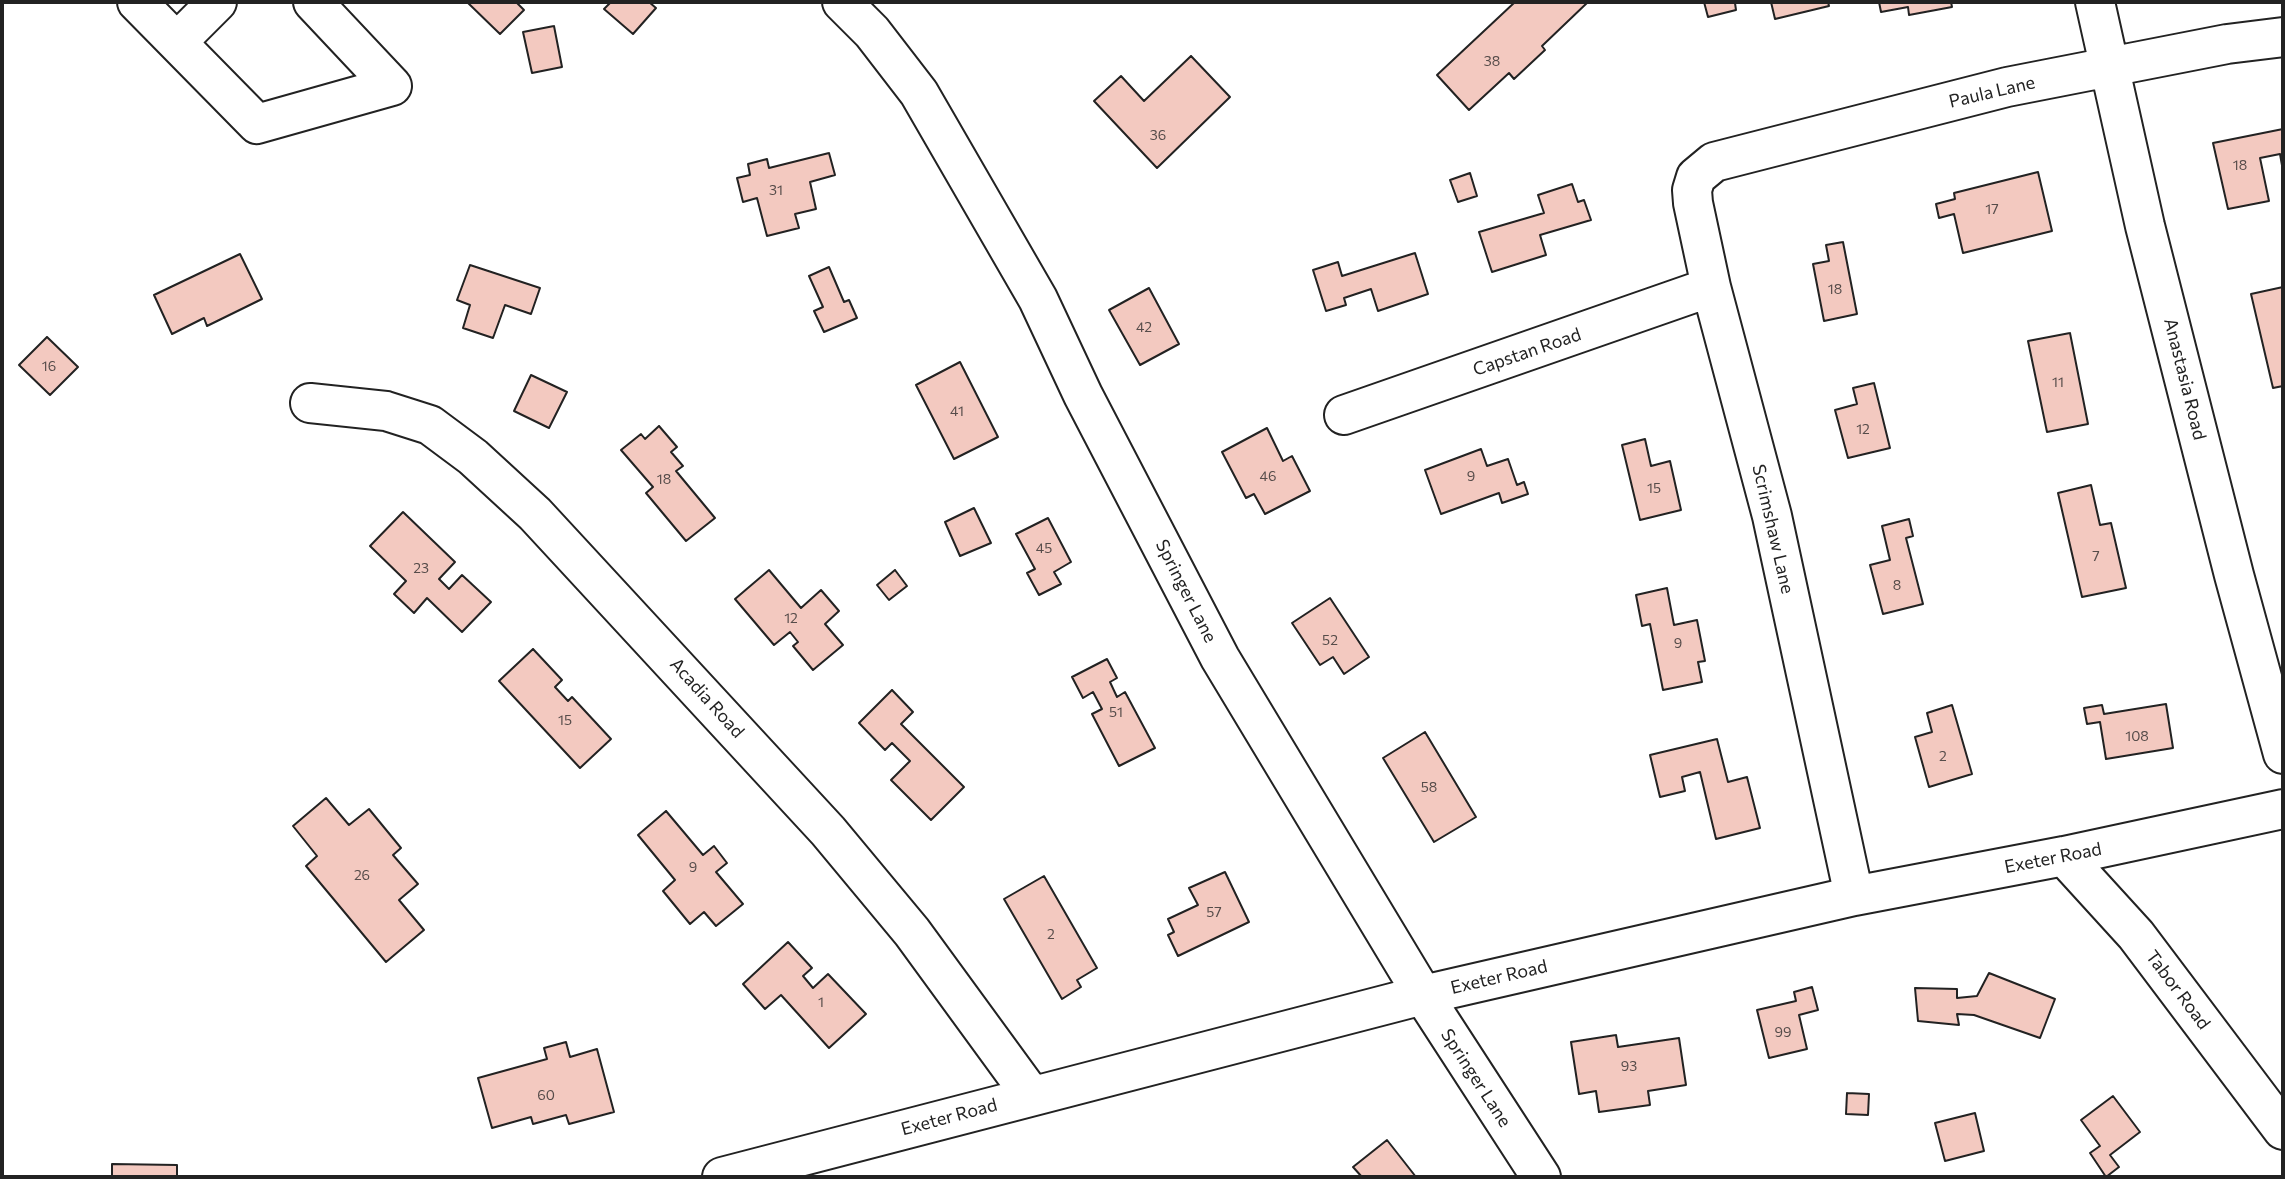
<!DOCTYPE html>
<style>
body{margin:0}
#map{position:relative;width:2285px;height:1179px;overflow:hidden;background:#fff;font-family:Commissioner,sans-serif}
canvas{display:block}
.frame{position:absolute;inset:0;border:4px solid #222;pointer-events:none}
</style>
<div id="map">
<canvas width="2285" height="1179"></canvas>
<div class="frame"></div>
</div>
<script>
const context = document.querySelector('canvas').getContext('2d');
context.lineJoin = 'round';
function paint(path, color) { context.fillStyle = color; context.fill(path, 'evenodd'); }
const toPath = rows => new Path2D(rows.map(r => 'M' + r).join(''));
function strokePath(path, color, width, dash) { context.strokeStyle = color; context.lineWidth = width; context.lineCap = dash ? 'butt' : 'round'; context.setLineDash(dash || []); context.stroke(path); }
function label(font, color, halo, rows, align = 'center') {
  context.font = font + ' Commissioner,sans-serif'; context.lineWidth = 5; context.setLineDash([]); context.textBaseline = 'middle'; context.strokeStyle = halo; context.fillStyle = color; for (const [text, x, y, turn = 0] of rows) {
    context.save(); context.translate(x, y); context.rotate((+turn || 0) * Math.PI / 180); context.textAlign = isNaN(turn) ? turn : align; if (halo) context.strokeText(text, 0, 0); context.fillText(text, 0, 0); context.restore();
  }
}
const building = toPath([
 [467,2,516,2,524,10,500,34,467,2],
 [611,2,649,2,656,8,633,34,604,9,611,2],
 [1515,2,1588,2,1542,46,1545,50,1514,79,1509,73,1469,110,1437,75,1515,2],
 [1704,2,1738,2,1735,3,1736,10,1708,17,1704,2],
 [1771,2,1828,2,1829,6,1775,19,1771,2],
 [1879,2,1951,2,1952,7,1909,15,1908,7,1881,12,1879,2],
 [554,26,562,67,532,73,523,32,554,26],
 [1191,56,1230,97,1157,168,1094,101,1121,76,1144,101,1191,56],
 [2283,129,2283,171,2280,154,2260,158,2269,201,2228,209,2213,143,2283,129],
 [829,153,835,175,810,182,816,209,795,214,799,228,767,236,757,198,743,202,737,178,750,175,748,164,767,159,769,168,829,153],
 [2038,172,2052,231,1963,253,1954,214,1939,218,1936,204,1955,199,1954,193,2038,172],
 [1470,173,1477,196,1458,202,1450,180,1470,173],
 [1572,184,1578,202,1584,200,1591,220,1540,235,1546,255,1492,272,1479,232,1544,213,1538,195,1572,184],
 [1843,242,1857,314,1824,321,1813,264,1829,261,1826,245,1843,242],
 [1415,253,1428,294,1378,311,1371,289,1344,298,1346,305,1326,311,1313,270,1338,262,1342,276,1415,253],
 [240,254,262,299,207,326,204,318,172,334,154,295,240,254],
 [470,265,540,288,531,314,505,305,493,338,463,328,470,305,457,300,470,265],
 [829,267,844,302,849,300,857,318,824,332,814,311,823,307,809,276,829,267],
 [2283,287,2283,386,2273,388,2251,294,2283,287],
 [1149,288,1179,344,1140,365,1109,310,1149,288],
 [2070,333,2088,424,2047,432,2028,341,2070,333],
 [47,337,78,367,50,395,19,365,47,337],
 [960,362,998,437,954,459,916,385,960,362],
 [531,375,567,392,549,428,514,411,531,375],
 [1874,383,1890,448,1848,458,1835,410,1857,404,1853,388,1874,383],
 [659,426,677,447,671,452,683,466,676,471,715,518,686,541,646,493,653,487,621,450,641,434,645,439,659,426],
 [1267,428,1283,461,1292,456,1310,491,1265,514,1254,494,1246,498,1222,452,1267,428],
 [1645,439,1651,466,1670,461,1681,510,1640,520,1622,445,1645,439],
 [1481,449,1487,466,1508,459,1517,485,1524,482,1528,494,1502,503,1499,493,1441,514,1425,470,1481,449],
 [2091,485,2100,525,2111,523,2126,588,2082,597,2058,493,2091,485],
 [974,508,991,543,960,556,945,522,974,508],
 [403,512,455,562,439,579,449,589,462,575,491,602,462,632,427,598,414,613,394,594,406,581,370,546,403,512],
 [1048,518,1071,562,1054,572,1061,584,1039,595,1027,573,1035,569,1016,534,1048,518],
 [1909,519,1913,536,1906,538,1923,604,1883,614,1870,565,1890,560,1882,526,1909,519],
 [769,570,801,608,821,590,839,611,825,624,843,645,813,670,793,646,798,642,790,632,774,645,735,599,769,570],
 [895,570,907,586,889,600,877,585,895,570],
 [1667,588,1674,625,1697,620,1705,661,1698,662,1702,682,1663,690,1650,624,1642,626,1636,595,1667,588],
 [1330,598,1369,657,1344,674,1333,657,1320,665,1292,623,1330,598],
 [533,649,562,680,555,687,568,701,572,697,611,739,580,768,499,681,533,649],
 [1107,659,1117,678,1110,682,1117,697,1125,692,1155,748,1119,766,1092,714,1102,709,1093,692,1083,698,1072,677,1107,659],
 [892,690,913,712,901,724,964,787,931,820,891,780,910,761,892,743,885,750,859,723,892,690],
 [2166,704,2173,748,2106,759,2100,722,2087,724,2084,708,2102,705,2104,714,2166,704],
 [1952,705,1972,774,1929,787,1915,737,1932,732,1927,713,1952,705],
 [1425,732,1476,817,1434,842,1383,758,1425,732],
 [1717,739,1728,782,1747,777,1760,828,1716,839,1700,772,1682,777,1685,791,1660,797,1650,755,1717,739],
 [326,798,349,825,369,809,401,848,393,855,418,884,399,900,424,930,386,962,306,866,317,856,293,826,326,798],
 [666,811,703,855,714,846,727,863,716,872,743,904,716,926,704,912,690,924,663,891,675,880,638,835,666,811],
 [1225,872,1249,922,1178,956,1168,935,1174,932,1168,919,1198,905,1189,888,1225,872],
 [1044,876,1097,968,1077,980,1081,987,1062,999,1004,899,1044,876],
 [788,942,812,968,803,976,813,988,828,974,866,1014,829,1048,781,995,765,1009,743,984,788,942],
 [1989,973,2055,999,2040,1038,1974,1015,1957,1014,1959,1025,1918,1021,1915,988,1957,989,1957,998,1977,996,1989,973],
 [1812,987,1818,1010,1799,1015,1807,1049,1769,1058,1757,1010,1796,1001,1794,992,1812,987],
 [1616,1035,1618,1047,1679,1038,1686,1085,1648,1091,1650,1105,1599,1112,1596,1091,1579,1094,1571,1042,1616,1035],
 [566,1042,570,1057,597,1049,614,1112,569,1124,566,1115,533,1124,531,1117,492,1128,478,1078,547,1059,544,1048,566,1042],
 [1847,1093,1869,1094,1868,1115,1846,1114,1847,1093],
 [2113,1096,2140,1132,2110,1155,2119,1167,2106,1177,2090,1153,2100,1146,2081,1120,2113,1096],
 [1975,1113,1984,1151,1945,1161,1935,1123,1975,1113],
 [1387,1140,1416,1177,1362,1177,1353,1167,1387,1140],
 [112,1164,177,1165,177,1177,112,1177,112,1164]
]);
const minor = toPath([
 [137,2,257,124,392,86,313,2],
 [842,2,872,32,919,93,1038,299,1083,395,1220,658,1423,995,1541,1177],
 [2095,2,2145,226,2234,575,2283,754],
 [177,42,217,2],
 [310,403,386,411,430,425,473,457,535,514,828,831,912,932,1031,1095],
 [1344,415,1711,287],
 [2064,856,2136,935,2283,1130],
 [1854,896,1772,516,1711,287,1693,203,1692,190,1696,177,1714,162,2007,87,2227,44,2283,37],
 [722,1177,1423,995,1854,896,2064,856,2283,809]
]);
const numberNames = [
 ["38",1492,61],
 ["36",1158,135],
 ["18",2240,165],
 ["31",776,190],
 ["17",1992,209],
 ["18",1835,289],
 ["42",1144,327],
 ["16",49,366],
 ["11",2058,382],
 ["41",957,411],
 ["12",1863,429],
 ["46",1268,476],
 ["9",1471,476],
 ["18",664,479],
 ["15",1654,488],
 ["45",1044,548],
 ["7",2096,556],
 ["23",421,568],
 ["8",1897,585],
 ["12",791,618],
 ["52",1330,640],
 ["9",1678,643],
 ["51",1116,712],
 ["15",565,720],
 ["108",2137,736],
 ["2",1943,756],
 ["58",1429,787],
 ["9",693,867],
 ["26",362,875],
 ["57",1214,912],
 ["2",1051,934],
 ["1",821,1002],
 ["99",1783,1032],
 ["93",1629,1066],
 ["60",546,1095]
];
const streetNames = [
 ["Paula Lane",1992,92,-13],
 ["Capstan Road",1527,352,-19],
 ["Anastasia Road",2185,379,76],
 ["Scrimshaw Lane",1773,529,77],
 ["Springer Lane",1186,591,63],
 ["Acadia Road",707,698,48],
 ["Exeter Road",2053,858,-11],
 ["Exeter Road",1499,977,-13],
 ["Tabor Road",2178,990,53],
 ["Springer Lane",1476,1078,57],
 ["Exeter Road",949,1117,-15]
];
paint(building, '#f3c9c0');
strokePath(building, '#222', 2);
strokePath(minor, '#222', 42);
strokePath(minor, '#fff', 38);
label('14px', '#564c4a', null, numberNames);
label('18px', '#222', '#fff', streetNames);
</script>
